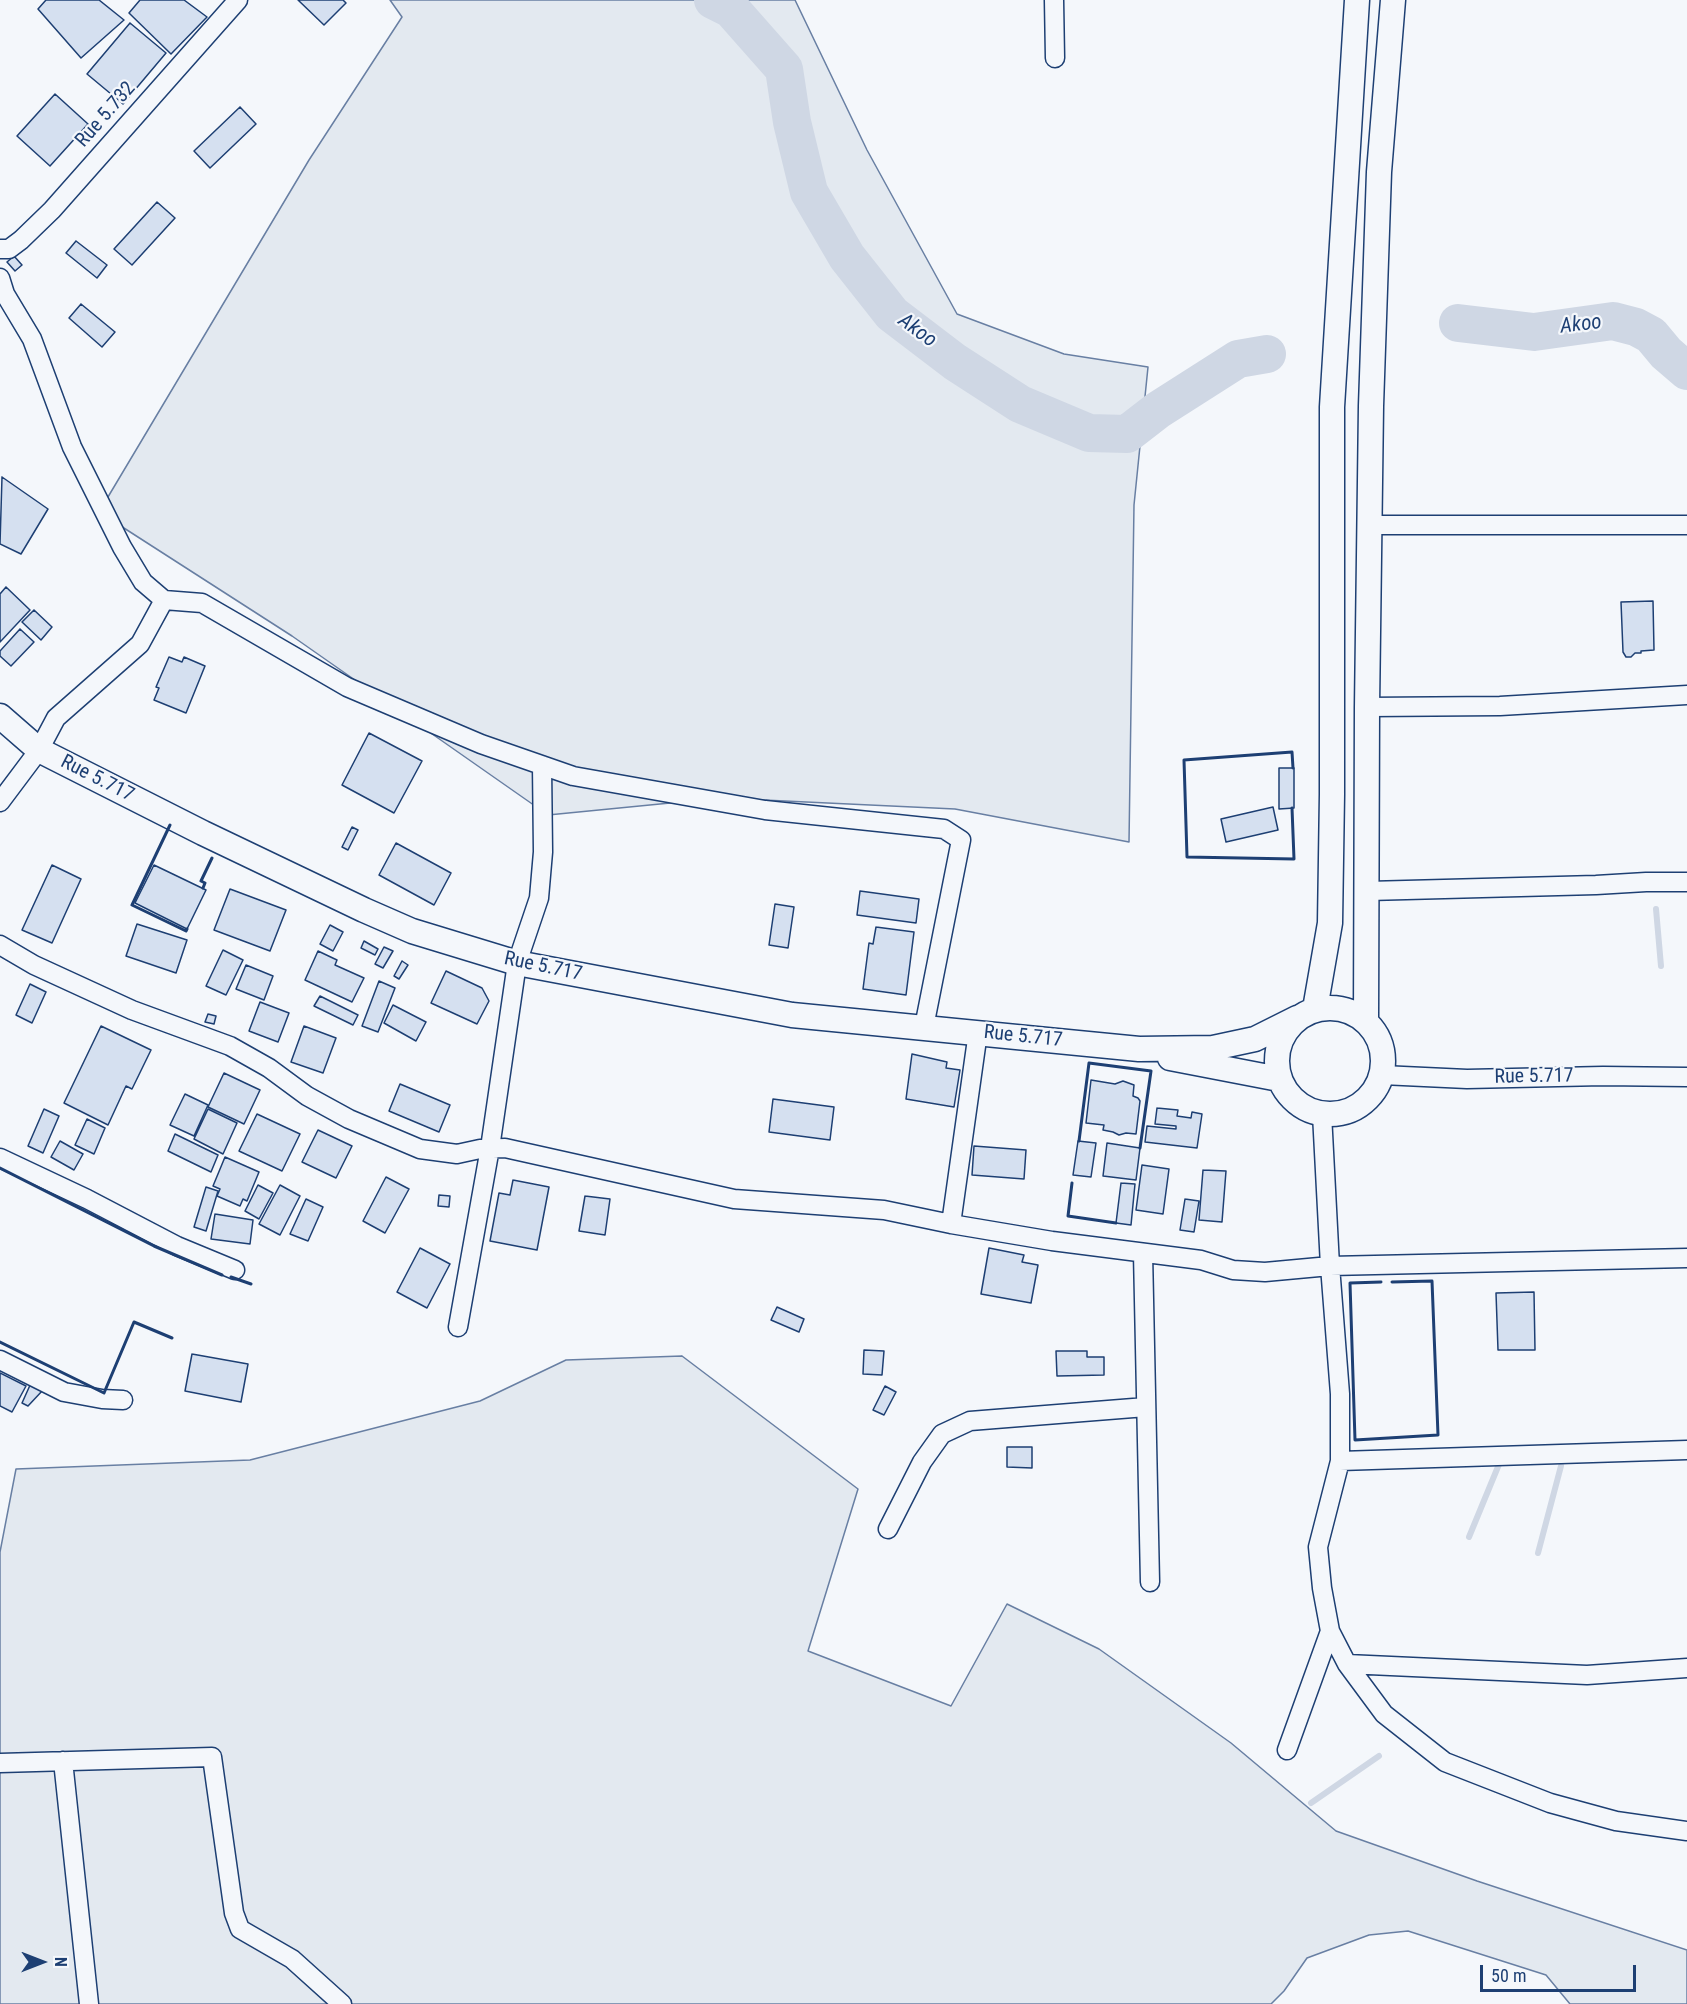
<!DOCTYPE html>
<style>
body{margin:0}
#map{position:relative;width:1687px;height:2004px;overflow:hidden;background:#f4f7fb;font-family:"Roboto Condensed",sans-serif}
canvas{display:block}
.north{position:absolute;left:12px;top:1932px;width:60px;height:60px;-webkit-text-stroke:4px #f4f7fb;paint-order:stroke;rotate:90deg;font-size:16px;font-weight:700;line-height:24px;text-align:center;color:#1d3f73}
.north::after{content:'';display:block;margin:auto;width:21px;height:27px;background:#1d3f73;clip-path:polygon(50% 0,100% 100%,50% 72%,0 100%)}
.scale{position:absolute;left:1480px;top:1965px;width:156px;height:27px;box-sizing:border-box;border:3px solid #1d3f73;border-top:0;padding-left:8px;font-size:18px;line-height:21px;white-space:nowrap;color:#1d3f73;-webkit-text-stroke:4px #f4f7fb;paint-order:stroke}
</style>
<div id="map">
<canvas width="1687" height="2004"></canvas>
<div class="north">N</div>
<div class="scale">50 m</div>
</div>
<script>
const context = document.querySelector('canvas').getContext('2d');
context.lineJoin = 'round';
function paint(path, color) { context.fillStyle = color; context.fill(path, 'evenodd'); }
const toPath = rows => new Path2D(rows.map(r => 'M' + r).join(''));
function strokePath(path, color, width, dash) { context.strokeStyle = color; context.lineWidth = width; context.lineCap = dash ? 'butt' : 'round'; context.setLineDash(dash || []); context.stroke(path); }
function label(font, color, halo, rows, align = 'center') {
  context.font = font + ' "Roboto Condensed",sans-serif'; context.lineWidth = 4.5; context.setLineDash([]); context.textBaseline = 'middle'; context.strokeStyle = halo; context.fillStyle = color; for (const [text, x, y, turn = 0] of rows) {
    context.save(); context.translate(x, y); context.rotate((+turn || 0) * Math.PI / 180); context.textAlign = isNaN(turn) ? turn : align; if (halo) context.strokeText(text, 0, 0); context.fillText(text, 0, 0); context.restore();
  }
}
const green = toPath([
 [390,0,795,0,867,150,957,314,1064,354,1148,367,1134,505,1129,842,955,809,721,798,548,815,292,636,99,512,309,160,402,17,390,0],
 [682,1356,858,1489,808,1651,951,1706,1007,1604,1099,1649,1231,1743,1336,1831,1477,1881,1687,1950,1687,2004,1570,2004,1546,1975,1408,1931,1369,1935,1307,1958,1284,1991,1271,2004,0,2004,0,1552,16,1469,250,1460,480,1401,566,1360,682,1356]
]);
const stream = toPath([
 [1656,909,1661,966],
 [1469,1537,1502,1457],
 [1538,1553,1561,1466],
 [1311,1803,1379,1756]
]);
const river = toPath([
 [713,0,731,9,784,69,792,122,809,192,847,257,892,314,955,362,1020,404,1089,433,1127,434,1158,410,1238,359,1267,354],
 [1458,323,1534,332,1613,321,1636,327,1651,335,1666,353,1687,371]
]);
const building = toPath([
 [46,0,99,0,124,20,81,58,38,9,46,0],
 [140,0,184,0,207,17,171,54,129,13,140,0],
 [298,0,343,0,346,3,324,25,298,0],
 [130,23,166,53,123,104,87,74,130,23],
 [55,94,88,124,50,166,17,136,55,94],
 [240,107,256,124,210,168,194,151,240,107],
 [157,202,175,218,132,265,114,249,157,202],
 [76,241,107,265,97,278,66,253,76,241],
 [14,256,22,265,15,271,7,262,14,256],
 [81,304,115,332,102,347,69,318,81,304],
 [2,477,48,509,21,554,0,544,2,477],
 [6,587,30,610,0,642,0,594,6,587],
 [1653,601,1654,650,1641,651,1641,653,1635,653,1631,657,1626,657,1623,652,1621,602,1653,601],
 [34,610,52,627,41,640,22,622,34,610],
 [20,629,34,642,11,666,0,656,0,651,20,629],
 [169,657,182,662,184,657,205,666,186,713,154,700,159,688,156,687,169,657],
 [369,733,422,761,394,813,342,785,369,733],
 [1279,768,1294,768,1294,808,1279,809,1279,768],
 [1273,807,1278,830,1226,842,1221,819,1273,807],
 [352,827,358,830,348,850,342,847,352,827],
 [396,843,451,873,434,905,379,875,396,843],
 [52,865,81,879,52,943,22,930,52,865],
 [154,865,206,890,187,929,135,903,154,865],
 [230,889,286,910,270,951,214,930,230,889],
 [860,891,919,899,916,923,857,915,860,891],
 [775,904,794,907,788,948,769,945,775,904],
 [137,924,187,940,176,973,126,956,137,924],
 [330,925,343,932,333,951,320,944,330,925],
 [876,927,914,932,906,995,863,989,869,943,873,944,876,927],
 [364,941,378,949,375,955,361,948,364,941],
 [384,947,393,951,383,968,375,964,384,947],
 [223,950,243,960,226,995,206,986,223,950],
 [318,951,337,960,335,965,364,978,352,1002,305,980,318,951],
 [402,961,408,965,399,979,394,976,402,961],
 [246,965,273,976,264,1000,236,989,246,965],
 [446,971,482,988,489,1001,477,1024,431,1003,446,971],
 [379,981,395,988,378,1032,362,1026,379,981],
 [30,984,46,992,32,1023,16,1015,30,984],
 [320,996,358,1015,353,1025,314,1006,320,996],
 [260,1002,289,1013,278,1042,249,1031,260,1002],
 [393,1005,426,1022,416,1041,384,1023,393,1005],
 [208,1014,216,1016,214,1024,205,1022,208,1014],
 [101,1026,151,1050,132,1089,126,1086,108,1125,64,1103,101,1026],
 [304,1026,336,1038,323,1073,291,1062,304,1026],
 [912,1054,947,1062,946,1068,960,1070,954,1107,906,1099,912,1054],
 [224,1073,260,1090,244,1124,208,1107,224,1073],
 [1091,1080,1115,1084,1123,1081,1134,1085,1133,1096,1138,1098,1140,1101,1136,1134,1126,1133,1119,1135,1113,1132,1103,1130,1104,1125,1086,1123,1091,1080],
 [400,1084,450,1105,439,1132,389,1111,400,1084],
 [185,1094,208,1105,194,1136,170,1125,185,1094],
 [773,1099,834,1107,830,1140,769,1132,773,1099],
 [1157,1108,1178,1110,1177,1116,1191,1118,1192,1112,1202,1114,1197,1148,1145,1142,1147,1126,1176,1129,1176,1126,1155,1124,1157,1108],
 [44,1109,59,1116,43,1153,28,1146,44,1109],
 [208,1109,237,1123,223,1154,194,1139,208,1109],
 [257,1114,300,1134,282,1171,239,1151,257,1114],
 [87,1119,105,1128,94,1154,75,1145,87,1119],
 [318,1130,352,1146,336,1178,302,1162,318,1130],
 [175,1134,218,1155,211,1172,168,1151,175,1134],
 [60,1141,83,1154,74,1170,51,1157,60,1141],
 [1078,1141,1096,1143,1091,1177,1073,1175,1078,1141],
 [1107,1143,1140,1148,1136,1180,1103,1176,1107,1143],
 [974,1146,1026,1150,1024,1179,972,1175,974,1146],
 [225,1157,259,1172,247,1201,243,1199,240,1206,217,1196,220,1189,213,1186,225,1157],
 [1142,1165,1169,1169,1163,1214,1136,1210,1142,1165],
 [1203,1170,1226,1171,1222,1222,1199,1220,1203,1170],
 [386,1177,409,1189,385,1233,363,1221,386,1177],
 [513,1180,549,1187,537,1250,490,1241,499,1193,510,1195,513,1180],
 [1121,1183,1135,1184,1131,1225,1116,1223,1121,1183],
 [258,1185,273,1193,259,1219,245,1211,258,1185],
 [280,1185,300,1196,280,1235,259,1224,280,1185],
 [206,1187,218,1191,206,1231,194,1227,206,1187],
 [439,1195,450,1196,449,1207,438,1206,439,1195],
 [585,1196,610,1199,605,1235,579,1231,585,1196],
 [306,1199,323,1207,308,1241,290,1234,306,1199],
 [1185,1199,1199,1201,1194,1232,1180,1230,1185,1199],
 [215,1214,253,1220,250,1244,211,1239,215,1214],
 [420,1248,450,1264,427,1308,397,1292,420,1248],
 [989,1248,1024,1255,1022,1262,1038,1265,1031,1303,981,1294,989,1248],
 [1534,1292,1535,1350,1498,1350,1496,1293,1534,1292],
 [777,1307,804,1319,799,1332,771,1320,777,1307],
 [864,1350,884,1351,882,1375,863,1374,864,1350],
 [1056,1351,1087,1351,1087,1357,1104,1357,1104,1375,1057,1376,1056,1351],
 [192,1354,248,1364,241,1402,185,1391,192,1354],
 [0,1373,26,1386,12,1412,0,1406,0,1373],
 [31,1383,43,1390,28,1406,22,1403,31,1383],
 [885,1386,896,1392,884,1415,873,1410,885,1386],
 [1007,1447,1032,1447,1032,1468,1007,1467,1007,1447]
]);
const minor = toPath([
 [1054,0,1055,58],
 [0,249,9,249,21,240,52,210,238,0],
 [0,278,5,294,32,339,72,447,122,547,143,582,164,600,202,603,347,687,481,744,573,776,765,810,944,829,961,840,924,1027],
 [1371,525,1687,525],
 [1367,707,1500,706,1687,695],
 [0,802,39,750,56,718,140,644,164,600],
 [1368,891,1596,885,1646,882,1687,882],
 [0,945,34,965,132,1010,230,1046,269,1068,307,1096,349,1119,420,1149,457,1154,480,1149,505,1148,734,1199,884,1210,951,1224,1052,1241,1201,1260,1233,1270,1265,1272,1330,1266,1687,1258],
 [1382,1075,1467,1079,1603,1076,1687,1077],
 [1322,1114,1330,1266,1340,1394,1340,1461,1318,1547,1322,1588,1330,1631,1347,1664,1384,1714,1445,1762,1550,1803,1616,1821,1687,1831],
 [0,1158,87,1199,177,1246,235,1270],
 [951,1224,978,1032],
 [1143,1253,1150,1582],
 [458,1327,490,1148,517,963,539,898,543,852,542,765],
 [0,1360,64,1392,102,1399,123,1400],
 [1340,1461,1687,1450],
 [888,1529,922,1462,942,1434,970,1421,1146,1407],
 [1347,1664,1587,1675,1687,1668],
 [1287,1750,1330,1631],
 [63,1761,89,2004],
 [0,1763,212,1757,234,1913,240,1929,292,1959,342,2004]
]);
const tertiary = toPath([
 [0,716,39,750,203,833,364,910,412,931,517,963,792,1015,1139,1049,1213,1048,1255,1039,1297,1018],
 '1277 1061a53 53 0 1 1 106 0a53 53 0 1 1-106 0Z',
 [1315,1009,1330,923,1332,794,1332,407,1357,0],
 [1366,1022,1367,707,1371,406,1379,172,1393,0],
 [1170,1058,1279,1079]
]);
const wall = toPath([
 [1292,808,1294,859,1187,857,1184,760,1292,752,1293,768],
 [170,825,132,905,186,931,187,929],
 [203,888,205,883,201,881,212,858],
 [1079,1141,1089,1063,1151,1071,1140,1148],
 [0,1168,154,1246,222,1275],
 [1072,1183,1068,1216,1116,1223],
 [231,1277,251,1284],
 [1381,1282,1350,1283,1355,1440,1438,1435,1432,1281,1392,1282],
 [0,1342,104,1393,134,1322,172,1338]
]);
const streetNames = [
 ["Rue 5.732",106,115,-49],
 ["Rue 5.717",97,779,27],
 ["Rue 5.717",543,967,12],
 ["Rue 5.717",1023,1037,6],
 ["Rue 5.717",1534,1077,-1]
];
const waterNames = [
 ["Akoo",1581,325,-7],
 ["Akoo",917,331,36]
];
paint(green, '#e3e9f0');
strokePath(green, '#687fa3', 1.5);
strokePath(stream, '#cfd7e4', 6);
strokePath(river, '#cfd7e4', 38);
paint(building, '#d5e0f0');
strokePath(building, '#1d3f73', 1.5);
strokePath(minor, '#1d3f73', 21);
strokePath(tertiary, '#1d3f73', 27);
strokePath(minor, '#f4f7fb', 18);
strokePath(tertiary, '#f4f7fb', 24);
strokePath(wall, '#1d3f73', 3);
label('20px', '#1d3f73', '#f4f7fb', streetNames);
label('italic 21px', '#1d3f73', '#f4f7fb', waterNames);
</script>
